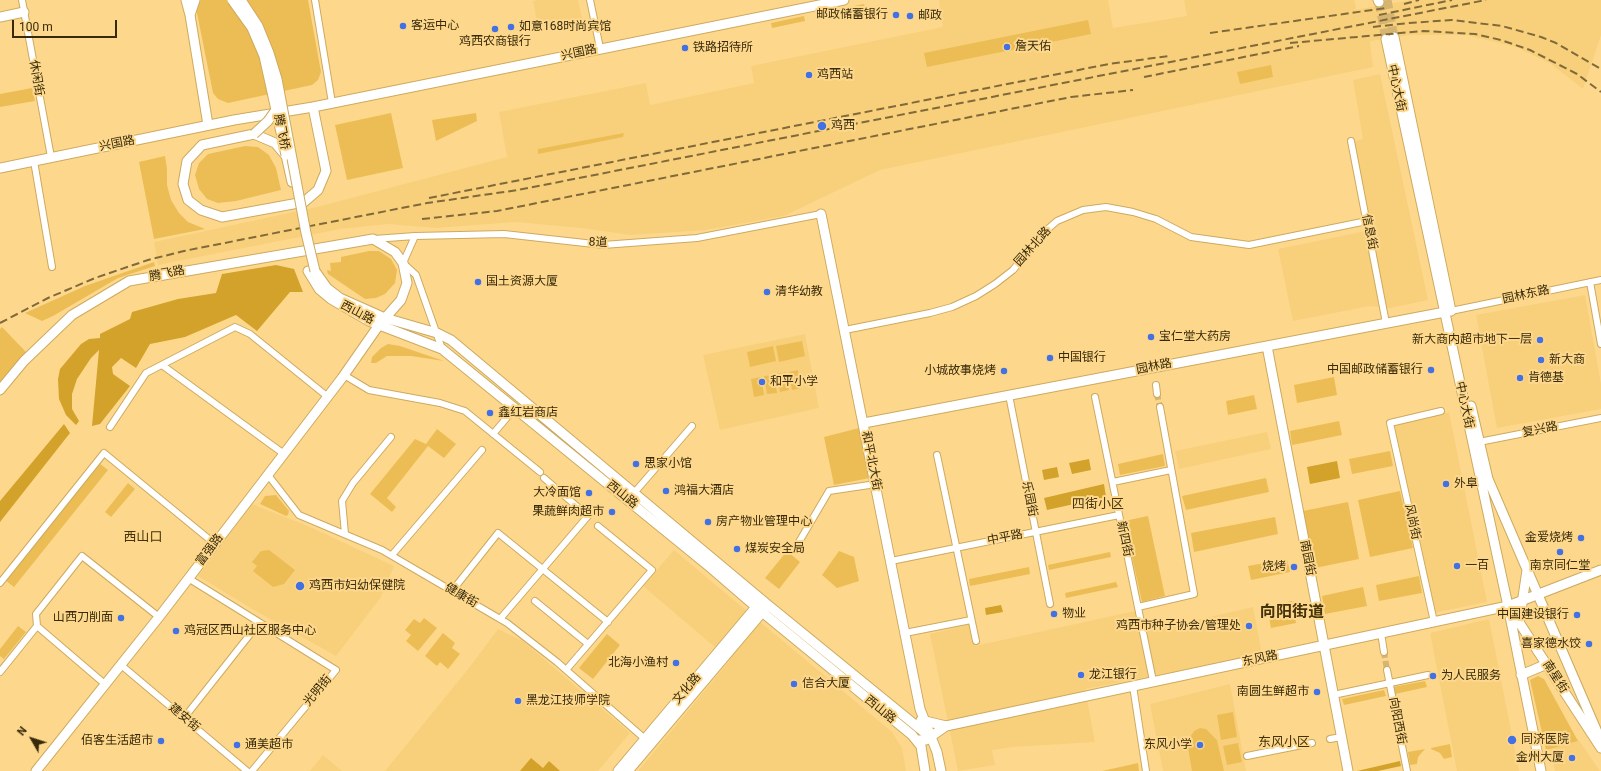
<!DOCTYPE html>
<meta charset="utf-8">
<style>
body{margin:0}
#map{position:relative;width:1601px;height:771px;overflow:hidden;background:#fdd88c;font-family:Roboto,sans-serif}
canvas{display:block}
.north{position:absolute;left:12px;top:719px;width:40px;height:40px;-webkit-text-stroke:3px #fdd88c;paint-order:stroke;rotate:309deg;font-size:11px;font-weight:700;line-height:16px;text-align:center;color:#382a09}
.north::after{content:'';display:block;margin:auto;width:14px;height:18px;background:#382a09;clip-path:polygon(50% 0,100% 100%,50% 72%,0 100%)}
.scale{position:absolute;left:12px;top:20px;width:105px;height:18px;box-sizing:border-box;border:2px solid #382a09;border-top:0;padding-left:5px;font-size:12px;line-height:14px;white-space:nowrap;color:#382a09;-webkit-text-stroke:3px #fdd88c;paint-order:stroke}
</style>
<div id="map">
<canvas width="1601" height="771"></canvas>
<div class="north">N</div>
<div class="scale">100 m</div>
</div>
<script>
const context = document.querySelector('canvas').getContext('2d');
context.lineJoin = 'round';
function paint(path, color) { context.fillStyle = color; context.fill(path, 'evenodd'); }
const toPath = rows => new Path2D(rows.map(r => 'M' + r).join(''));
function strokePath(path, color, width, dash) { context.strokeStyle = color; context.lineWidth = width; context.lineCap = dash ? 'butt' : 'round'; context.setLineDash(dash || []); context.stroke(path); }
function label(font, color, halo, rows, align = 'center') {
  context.font = font + ' Roboto,"Noto Sans SC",sans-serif'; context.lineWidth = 4; context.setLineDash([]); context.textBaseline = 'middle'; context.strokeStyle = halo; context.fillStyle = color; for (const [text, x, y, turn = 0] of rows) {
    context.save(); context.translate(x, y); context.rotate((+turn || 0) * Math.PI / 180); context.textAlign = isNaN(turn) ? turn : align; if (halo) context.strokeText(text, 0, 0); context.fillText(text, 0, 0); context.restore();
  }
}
const built = toPath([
 [538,0,578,0,582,18,538,27,533,1],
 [939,0,1108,0,1113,28,1187,16,1184,0,1354,0,1356,8,1354,10,1411,0,1601,0,1601,35,1583,89,1551,64,1516,47,1466,35,1410,35,1370,41,1373,67,880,170,784,216,706,230,630,235,581,228,516,222,436,228,388,224,340,229,158,265,154,242,317,207,507,157,499,112,646,83,650,105,754,83,751,66,943,27],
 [1380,74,1428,300,1390,308,1370,306,1293,321,1278,249,1371,230,1355,141,1363,139,1353,80],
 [1585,295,1601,384,1601,409,1497,428,1476,315],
 [805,334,819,408,720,430,703,355],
 [1449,412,1487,602,1434,613,1394,425],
 [1267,432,1271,449,1179,469,1175,451],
 [252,504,308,526,394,566,381,597,336,656,254,610,198,576],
 [674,550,892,732,902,748,906,771,638,771,730,660,643,586],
 [1253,607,1262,654,1085,689,1095,742,1014,747,992,750,995,765,958,771,930,634,970,624,975,646,1135,611,1140,633],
 [1489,619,1519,771,1457,771,1430,633],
 [498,629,523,641,630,733,598,771,385,771,469,668],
 [1230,684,1246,771,1163,771,1150,704],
 [1578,739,1600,771,1555,771,1549,746],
 [323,755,342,771,310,771]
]);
const green = toPath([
 [201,0,308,0,321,72,318,80,312,85,228,103,218,99,213,93,197,13,197,5],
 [864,4,865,9,831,16,830,11],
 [804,16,805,21,772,28,771,23],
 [1088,20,1091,34,927,67,924,53],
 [1271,65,1273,77,1240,84,1237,72],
 [32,88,35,101,0,107,0,94],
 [391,113,403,168,347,180,335,125],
 [476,113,477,121,436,141,432,120],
 [624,133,623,137,538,154,538,149],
 [245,146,258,147,269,155,276,168,281,190,236,201,218,203,207,199,199,189,195,175,199,163,208,154],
 [165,156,167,169,167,185,171,200,179,213,188,222,205,229,154,239,139,162],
 [369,251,379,251,391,259,397,270,395,283,385,294,376,298,365,299,328,274,327,270,331,271,330,263,341,262,341,257],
 [154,262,155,266,118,278,53,316,42,321,25,313,85,286],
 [2,327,26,352,0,382,0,329],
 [802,341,805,356,779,362,776,346],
 [388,344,400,346,444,361,411,356,387,356,376,363,371,363,372,357,381,348],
 [773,346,776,361,750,367,747,352],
 [798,370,801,388,792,390,789,372],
 [786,372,789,390,780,392,777,374],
 [774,375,777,393,767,394,764,376],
 [761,377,764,395,754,397,751,379],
 [1334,377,1337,395,1297,403,1294,385],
 [1254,395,1257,409,1228,415,1226,401],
 [1339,421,1342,435,1292,445,1290,431],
 [859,428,870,478,834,485,824,437],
 [437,429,456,444,444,458,428,446,387,498,396,507,392,512,370,494,415,439,426,444],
 [1390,451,1393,466,1352,474,1349,459],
 [1163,454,1165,466,1120,475,1118,464],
 [99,463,108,470,14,587,5,580],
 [1266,478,1269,492,1186,510,1182,496],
 [128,483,135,489,111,517,105,512],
 [1400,491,1413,548,1370,557,1358,500],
 [276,495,289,511,288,515,286,516,260,504,265,496],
 [1348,502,1359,559,1315,568,1303,511],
 [1148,516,1165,596,1142,602,1124,521],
 [1275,517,1278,534,1194,552,1191,533],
 [269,550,295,570,284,584,273,587,253,571,257,566,252,562,261,551],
 [787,551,800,562,779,589,765,578],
 [839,551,854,557,859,581,837,588,822,575],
 [1110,552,1111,557,1049,570,1048,565],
 [1287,559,1290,572,1251,580,1248,566],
 [1029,567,1030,574,970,586,969,579],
 [1419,576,1422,593,1379,601,1376,585],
 [1116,582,1118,587,1066,598,1065,593],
 [1363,587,1367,606,1325,614,1322,596],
 [1292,601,1296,623,1271,628,1267,606],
 [424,618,437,628,418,651,406,641,411,635,405,630,414,619,420,623],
 [18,626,26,632,4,659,0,656,0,649],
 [443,633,455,643,452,648,460,654,448,669,440,662,437,666,425,656],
 [607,634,620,645,593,679,579,668],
 [1538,676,1544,679,1578,741,1546,750,1530,680],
 [1425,681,1427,687,1395,694,1393,687],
 [1384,690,1386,696,1344,705,1342,699],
 [1233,712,1237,737,1221,740,1217,715],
 [1200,728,1206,729,1217,740,1224,771,1192,771,1188,748,1189,739,1194,731],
 [1238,743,1242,762,1227,765,1223,746],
 [1450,744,1452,757,1444,759,1440,753,1431,749,1431,748],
 [1425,749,1418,757,1417,764,1410,765,1408,752],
 [1138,763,1139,771,1102,771]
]);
const forest = toPath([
 [276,265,294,269,303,292,290,292,257,331,236,315,185,337,150,344,136,368,121,358,112,367,113,374,130,386,100,424,92,426,99,350,91,358,77,379,72,394,72,409,79,421,76,425,66,415,59,399,58,379,60,369,81,344,89,339,100,338,100,334,130,319,132,312,178,299,216,293,222,274],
 [64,424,70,433,0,522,0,501],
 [1089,459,1091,470,1072,474,1069,463],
 [1337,461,1340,478,1310,484,1307,467],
 [1057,467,1059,477,1044,480,1042,470],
 [1104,484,1106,497,1047,510,1044,498],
 [1001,605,1003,612,986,615,985,608],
 [531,758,543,768,549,761,560,771,520,771],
 [1400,761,1401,766,1378,771,1357,771]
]);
const streetTunnel = toPath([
 [1157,394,1160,407],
 [1384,652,1387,670]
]);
const secondaryTunnel = toPath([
 [1387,0,1394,37],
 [1379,2,1386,39]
]);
const street = toPath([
 [22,0,51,157],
 [315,0,332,103],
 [590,0,600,48],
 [1351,141,1386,323],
 [34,161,52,267],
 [415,236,403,263,416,275,442,349],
 [374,239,415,236,504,234,603,245,697,238,821,214],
 [1590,282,1601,344],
 [1451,311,1601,280],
 [845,330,930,313,952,307,976,296,995,284,1013,270,1042,234,1057,221,1083,210,1106,207,1133,212,1156,219,1191,237,1249,245,1367,221],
 [162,365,284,454],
 [344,375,369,390,440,403,465,411,540,472],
 [1156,385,1157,394],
 [1009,395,1050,604],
 [1095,397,1153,681],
 [110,427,146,373,235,327,250,334,328,397],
 [493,434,515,408],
 [1479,442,1601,418],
 [937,455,976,641],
 [268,475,299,515,382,550,507,623,557,662,645,739],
 [1113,482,1171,470],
 [634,493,692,426],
 [345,534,342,501,353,483,391,437],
 [796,547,829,491,876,484],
 [392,555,482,450],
 [891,561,1119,515],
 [188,578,336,670,252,771],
 [0,583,104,453,215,544],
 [452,591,498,533,608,622],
 [535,601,588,644],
 [1138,607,1194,594,1160,407],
 [500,619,588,516,544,478],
 [1434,622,1390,423,1441,411],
 [905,633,971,620],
 [1381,633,1384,652],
 [121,665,247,771],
 [566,670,652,570,598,526],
 [1387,670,1407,771],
 [0,672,37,626],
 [106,685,37,626,36,614,82,556,159,617],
 [1133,686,1146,771],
 [1338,694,1428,675],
 [184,718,259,623],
 [1330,739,1341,737],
 [1247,756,1312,743]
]);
const secondary = toPath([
 [186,0,190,15,208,125],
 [1378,0,1379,2],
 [190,15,195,0],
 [0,17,24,12],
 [1394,37,1451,311],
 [1386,39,1508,606,1541,771],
 [286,155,292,182],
 [287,157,275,143,254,134,202,145,187,161,183,184,188,200,201,210,222,217,304,202,318,190,326,171,313,107],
 [0,168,234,120,313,107,844,0],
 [821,214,920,709,937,752,941,771],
 [308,271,319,289,331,299,369,321,442,349,711,568,762,612,912,735,920,745],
 [315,271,327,288,340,298,385,318,437,333,451,340,768,605,930,737],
 [1267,346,1348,771],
 [0,390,24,361,72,315,129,281,373,239,395,252,403,263,407,283,401,300,379,325,342,378,159,617,36,771],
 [1471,406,1488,479,1601,741],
 [864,423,1445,312],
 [1511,610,1601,748],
 [1519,624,1527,570],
 [1521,675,1547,664],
 [921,720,946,726],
 [920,740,925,771],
 [926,740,946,726,1508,606,1601,570],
 [618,771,756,607],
 [628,771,765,609]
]);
const rail = toPath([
 [1404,4,1419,0],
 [1379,15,1452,0],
 [1373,27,1409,23,1452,20,1502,26,1541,37,1556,43,1601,69],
 [1210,33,1386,8],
 [1290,43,1423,31,1475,34,1501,40,1530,50,1577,74,1601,92],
 [1144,77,1299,46],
 [429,198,1109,64,1169,56],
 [422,219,497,211,1071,97,1133,90],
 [0,323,48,298,95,278,148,260,184,251,427,203,518,190,1486,0]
]);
const secondaryBridge = toPath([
 [232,0,252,28,264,56,286,155],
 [241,0,258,26,269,53,277,79,306,233,315,271],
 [254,134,268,121,278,107]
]);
const markers = [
 [896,15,4,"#4371e3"],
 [910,16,4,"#4371e3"],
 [403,26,4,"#4371e3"],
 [511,27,4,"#4371e3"],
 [495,29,4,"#4371e3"],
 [1007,47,4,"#4371e3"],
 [685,48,4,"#4371e3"],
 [809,75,4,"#4371e3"],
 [822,126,5,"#4371e3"],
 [478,282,4,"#4371e3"],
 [767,292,4,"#4371e3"],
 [1151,337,4,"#4371e3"],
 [1540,340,4,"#4371e3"],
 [1050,358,4,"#4371e3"],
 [1541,360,4,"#4371e3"],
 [1431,370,4,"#4371e3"],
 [1004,371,4,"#4371e3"],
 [1520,378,4,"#4371e3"],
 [762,382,4,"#4371e3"],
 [490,413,4,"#4371e3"],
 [636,464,4,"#4371e3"],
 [1446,484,4,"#4371e3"],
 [666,491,4,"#4371e3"],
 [589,493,4,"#4371e3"],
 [612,512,4,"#4371e3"],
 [708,522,4,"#4371e3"],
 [1581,538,4,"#4371e3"],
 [737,549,4,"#4371e3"],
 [1560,552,4,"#4371e3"],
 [1457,566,4,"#4371e3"],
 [1294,567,4,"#4371e3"],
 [300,586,5,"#4371e3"],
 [1054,614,4,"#4371e3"],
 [1577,615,4,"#4371e3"],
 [121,618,4,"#4371e3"],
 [1249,626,4,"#4371e3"],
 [176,631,4,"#4371e3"],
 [1589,644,4,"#4371e3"],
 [676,663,4,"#4371e3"],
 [1081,675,4,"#4371e3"],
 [1433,676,4,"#4371e3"],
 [794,684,4,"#4371e3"],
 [1317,692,4,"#4371e3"],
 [518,701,4,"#4371e3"],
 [1512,740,5,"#4371e3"],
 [161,741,4,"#4371e3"],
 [237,745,4,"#4371e3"],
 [1200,745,4,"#4371e3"],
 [1572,758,4,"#4371e3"]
];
const poiNames = [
 ["邮政储蓄银行",888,15,"right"],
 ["邮政",918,16],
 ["客运中心",411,26],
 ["如意168时尚宾馆",519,27],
 ["鸡西农商银行",495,42,"center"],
 ["詹天佑",1015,47],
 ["铁路招待所",693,48],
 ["鸡西站",817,75],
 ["鸡西",831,126],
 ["国土资源大厦",486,282],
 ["清华幼教",775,292],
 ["宝仁堂大药房",1159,337],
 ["新大商内超市地下一层",1532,340,"right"],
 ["中国银行",1058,358],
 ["新大商",1549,360],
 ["中国邮政储蓄银行",1423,370,"right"],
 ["小城故事烧烤",996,371,"right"],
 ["肯德基",1528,378],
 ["和平小学",770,382],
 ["鑫红岩商店",498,413],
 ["思家小馆",644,464],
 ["外阜",1454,484],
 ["鸿福大酒店",674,491],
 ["大冷面馆",581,493,"right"],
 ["果蔬鲜肉超市",604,512,"right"],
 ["房产物业管理中心",716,522],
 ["金爱烧烤",1573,538,"right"],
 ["煤炭安全局",745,549],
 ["一百",1465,566],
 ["南京同仁堂",1560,566,"center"],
 ["烧烤",1286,567,"right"],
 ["鸡西市妇幼保健院",309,586],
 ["物业",1062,614],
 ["中国建设银行",1569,615,"right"],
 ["山西刀削面",113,618,"right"],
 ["鸡西市种子协会/管理处",1241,626,"right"],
 ["鸡冠区西山社区服务中心",184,631],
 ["喜家德水饺",1581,644,"right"],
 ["北海小渔村",668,663,"right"],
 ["龙江银行",1089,675],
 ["为人民服务",1441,676],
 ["信合大厦",802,684],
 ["南圆生鲜超市",1309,692,"right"],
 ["黑龙江技师学院",526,701],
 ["同济医院",1521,740],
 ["佰客生活超市",153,741,"right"],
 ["通美超市",245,745],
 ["东风小学",1192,745,"right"],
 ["金州大厦",1564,758,"right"]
];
const streetNames = [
 ["兴国路",579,53,-12],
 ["休闲街",36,78,80],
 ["中心大街",1396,88,78],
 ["腾飞桥",281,132,79],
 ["兴国路",117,144,-11],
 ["信息街",1369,232,79],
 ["8道",598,243,3],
 ["园林北路",1033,247,-48],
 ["腾飞路",167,274,-11],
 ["园林东路",1526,295,-12],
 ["西山路",357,313,28],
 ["园林路",1154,367,-11],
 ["中心大街",1464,405,78],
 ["复兴路",1540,430,-11],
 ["和平北大街",871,461,79],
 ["西山路",622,495,39],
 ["乐园街",1029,499,79],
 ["风尚街",1412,522,78],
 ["中平路",1005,538,-11],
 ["新四街",1124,539,78],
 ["富强路",210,550,-53],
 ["南园街",1307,558,79],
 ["健康街",461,596,30],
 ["东风路",1260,659,-12],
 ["南星街",1555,677,57],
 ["文化路",687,689,-50],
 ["光明街",318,691,-50],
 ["西山路",880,710,39],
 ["建安街",184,718,40],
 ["向阳西街",1397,721,79]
];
const neighbourhoodNames = [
 ["四街小区",1098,505],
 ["西山口",143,538],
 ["东风小区",1284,743]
];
const districtNames = [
 ["向阳街道",1292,613]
];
paint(built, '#f8d07b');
paint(green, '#ecbd55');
paint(forest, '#d2a22b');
strokePath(streetTunnel, '#d6b572', 6, [6, 3]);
strokePath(secondaryTunnel, '#d6b572', 9, [9, 4.5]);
strokePath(street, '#cdaa5f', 8);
strokePath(secondary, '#cdaa5f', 11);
strokePath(street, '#fff', 6);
strokePath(secondary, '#fff', 9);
strokePath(rail, '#806a39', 2, [8, 4]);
strokePath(secondaryBridge, '#cdaa5f', 11, []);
strokePath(secondaryBridge, '#fff', 9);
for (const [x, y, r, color] of markers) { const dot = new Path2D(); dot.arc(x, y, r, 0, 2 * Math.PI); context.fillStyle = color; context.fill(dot); strokePath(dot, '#fdd88c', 1.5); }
label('12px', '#382a09', '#fdd88c', poiNames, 'left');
label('12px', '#382a09', '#fdd88c', streetNames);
label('13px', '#443208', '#fdd88c', neighbourhoodNames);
label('bold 16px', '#443208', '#fdd88c', districtNames);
</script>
